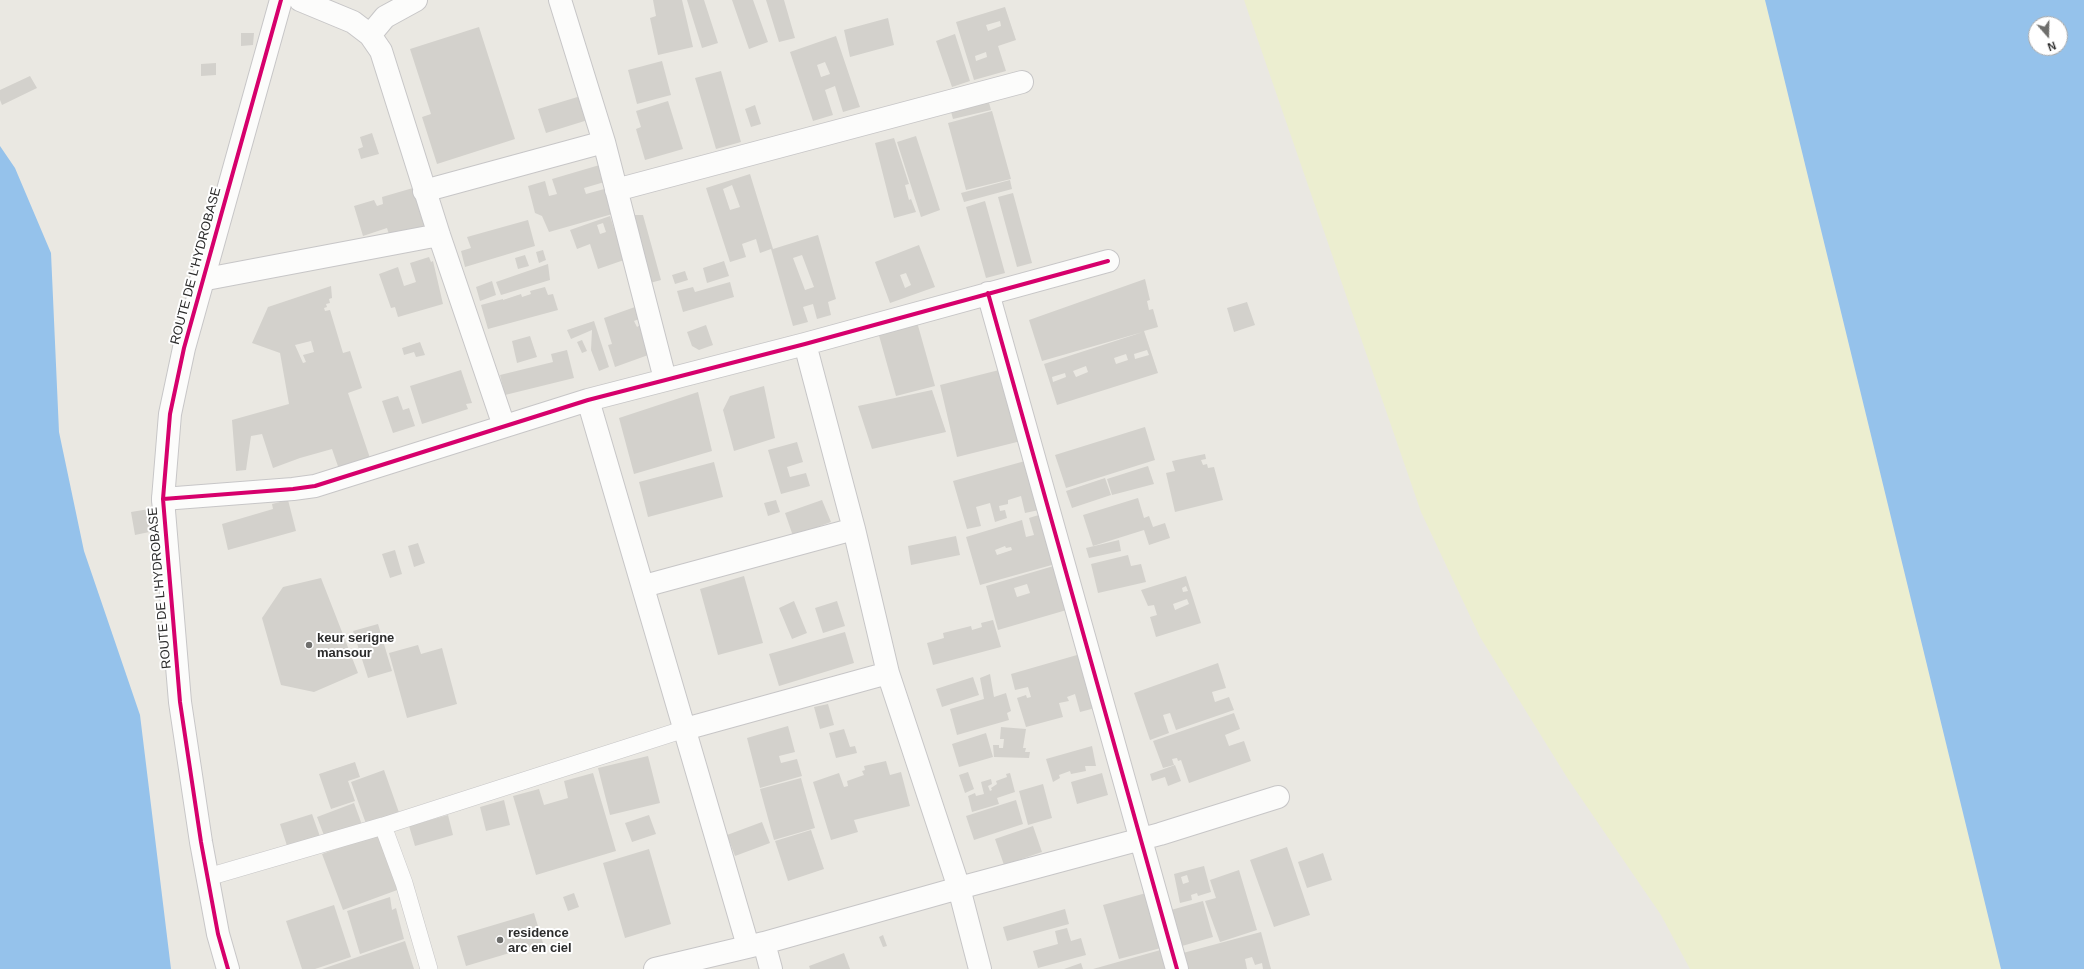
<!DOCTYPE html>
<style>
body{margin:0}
#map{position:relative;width:2084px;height:969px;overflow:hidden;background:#eae8e2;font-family:Helvetica,sans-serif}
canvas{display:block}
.north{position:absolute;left:2028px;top:16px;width:40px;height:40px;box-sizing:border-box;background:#fff;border:1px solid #ababab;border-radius:50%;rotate:160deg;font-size:11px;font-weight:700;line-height:16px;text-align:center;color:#2c2c2c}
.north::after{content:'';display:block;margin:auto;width:14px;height:18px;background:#6e6e6c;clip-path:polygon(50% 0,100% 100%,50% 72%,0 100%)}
</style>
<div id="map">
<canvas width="2084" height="969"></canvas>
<div class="north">N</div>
</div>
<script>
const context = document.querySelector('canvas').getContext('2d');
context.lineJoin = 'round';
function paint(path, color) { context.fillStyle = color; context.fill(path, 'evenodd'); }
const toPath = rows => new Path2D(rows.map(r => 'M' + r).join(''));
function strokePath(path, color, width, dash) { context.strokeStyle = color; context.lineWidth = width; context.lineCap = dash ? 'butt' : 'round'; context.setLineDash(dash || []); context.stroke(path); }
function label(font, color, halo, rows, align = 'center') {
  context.font = font + ' Helvetica,sans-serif'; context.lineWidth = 4; context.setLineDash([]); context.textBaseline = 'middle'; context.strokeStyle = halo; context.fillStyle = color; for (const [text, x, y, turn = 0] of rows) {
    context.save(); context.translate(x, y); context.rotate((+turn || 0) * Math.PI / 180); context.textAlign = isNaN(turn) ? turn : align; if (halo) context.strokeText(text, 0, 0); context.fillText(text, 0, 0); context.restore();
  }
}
const sand = toPath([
 [1244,0,1765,0,2001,969,1690,969,1661,915,1568,779,1480,637,1421,512]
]);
const water = toPath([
 [1765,0,2084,0,2084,969,2001,969],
 [2036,24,2060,24,2060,48,2036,48],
 [0,146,15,168,51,253,59,432,84,551,140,715,171,969,0,969]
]);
const building = toPath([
 [653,0,682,0,693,47,658,55,650,18,656,16],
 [687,0,704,0,718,43,702,48],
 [732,0,753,0,768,42,749,49],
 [766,0,784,0,795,38,779,42],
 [1005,7,1016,40,998,46,1006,71,974,80,956,22],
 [1000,21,1001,26,988,31,986,25],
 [986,52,987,57,976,61,975,56],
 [888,18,894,45,850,57,844,30],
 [479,27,515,139,437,164,422,117,431,114,410,49],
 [241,33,254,33,253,45,241,46],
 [955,34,970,81,952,87,936,41],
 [836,36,860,107,843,112,835,86,825,90,833,115,813,121,790,52],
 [825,62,830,74,821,77,817,65],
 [662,61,671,95,637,104,628,70],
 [216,63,216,75,201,76,201,64],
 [721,71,741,142,716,149,695,78],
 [30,76,37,88,2,105,0,100,0,90],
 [584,95,591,119,546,133,538,109],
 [988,99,991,110,953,119,950,108],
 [668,101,683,149,645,160,636,129,641,127,636,111],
 [755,105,761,124,751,127,745,109],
 [992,111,1011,179,966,190,948,123],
 [372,133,379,154,361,159,358,149,363,147,360,137],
 [916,136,940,210,921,217,897,142],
 [894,138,909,184,905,185,909,200,911,199,916,212,894,218,875,143],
 [603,164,608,181,584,188,586,194,608,188,616,213,549,232,542,216,535,213,528,186,545,181,549,196,557,194,552,179],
 [750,174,773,249,818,235,836,299,828,302,831,315,817,319,813,304,803,307,808,322,793,326,771,249,760,253,756,239,742,244,746,257,730,262,706,188],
 [732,185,740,207,730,210,723,189],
 [802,255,814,287,805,290,793,258],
 [1010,180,1012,189,964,202,961,193],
 [413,188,426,230,391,241,387,228,363,236,354,206,374,200,377,206,383,204,382,197],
 [1013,193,1032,263,1017,267,998,197],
 [985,201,1005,273,986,278,966,207],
 [632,215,643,215,661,280,650,283],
 [610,216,624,260,598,269,590,244,577,249,570,230],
 [603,223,606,232,600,234,597,225],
 [528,220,535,246,465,267,461,251,471,248,467,237],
 [919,245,935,287,890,303,875,262],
 [906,273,911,285,905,288,900,275],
 [543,250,546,260,539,263,536,252],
 [525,255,529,266,518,269,515,258],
 [429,257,431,262,433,261,443,304,398,317,395,307,391,308,379,274,398,267,404,286,416,282,410,263],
 [724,261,729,276,707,283,703,268],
 [548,264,550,280,501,295,496,282],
 [685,271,688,280,675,284,672,275],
 [1145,279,1150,300,1147,301,1149,310,1153,309,1158,327,1144,331,1158,373,1057,405,1044,364,1143,332,1042,361,1029,320],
 [1147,350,1149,355,1135,359,1134,354],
 [1126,354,1128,360,1116,364,1114,358],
 [1086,366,1088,372,1076,377,1073,371],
 [1065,373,1066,377,1053,382,1052,377],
 [492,281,496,295,480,301,476,287],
 [730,282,734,297,683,312,677,291,693,287,695,292],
 [331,286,332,298,329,299,330,303,326,304,327,307,324,308,325,311,330,310,343,353,350,351,362,388,348,393,372,464,341,475,332,449,300,458,273,468,262,434,251,436,246,470,236,471,232,420,289,404,280,353,252,343,268,307],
 [311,341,314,352,303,355,306,362,303,363,295,345],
 [545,287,548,295,553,294,558,310,488,329,481,305,503,299,503,300,521,294,522,297,531,294,530,291],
 [1247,302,1255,325,1234,332,1227,308],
 [635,307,639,319,634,321,637,327,640,325,651,354,615,367,608,345,612,344,604,318],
 [594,321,609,367,599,371,591,350,592,330,571,339,567,330],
 [917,322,935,386,896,396,878,332],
 [706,325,713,345,699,350,692,346,687,332],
 [530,336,537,357,517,363,512,341],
 [582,340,587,351,582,353,577,342],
 [420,342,425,355,416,357,414,352,404,355,402,348],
 [567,350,574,378,505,395,500,375,553,362,551,354],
 [1003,369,1021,441,957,457,940,385],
 [461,370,472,403,466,404,468,409,422,424,410,386],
 [764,386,775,438,734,451,723,410,730,396],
 [932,390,946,432,872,449,858,406],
 [698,392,712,451,634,474,619,418],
 [398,396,403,410,409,408,415,426,393,433,382,401],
 [1145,427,1155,460,1066,488,1055,455],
 [797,442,803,462,787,467,790,477,806,473,810,486,781,494,768,450],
 [1205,454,1206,459,1201,460,1203,465,1207,464,1208,468,1214,467,1223,500,1175,512,1166,473,1175,471,1172,461],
 [1025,461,1039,510,1025,513,1021,496,1008,500,1008,504,999,506,1000,511,1005,510,1007,518,995,522,990,503,976,507,981,526,967,529,953,481],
 [714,462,723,497,648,517,639,482],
 [1148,466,1154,484,1112,495,1107,479],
 [1105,478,1111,495,1072,508,1066,491],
 [1138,498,1144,518,1149,516,1153,527,1165,523,1170,538,1149,545,1144,530,1093,546,1083,515],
 [288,500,296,531,228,550,222,524,273,509,272,504],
 [776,500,780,512,768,516,764,503],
 [822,500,831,522,793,536,785,513],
 [149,509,154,531,135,535,131,512],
 [1045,513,1059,563,980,585,966,537,1022,520,1026,537,1034,535,1029,518],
 [1005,546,1006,548,1011,547,1012,550,997,555,995,550],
 [956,536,960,555,911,565,908,546],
 [1119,540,1121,551,1089,558,1086,548],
 [418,543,425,563,414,567,408,546],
 [395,550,402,574,390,578,382,554],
 [1128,555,1131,566,1141,564,1146,582,1098,593,1091,564],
 [1057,565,1070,609,998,630,986,586],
 [1027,584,1030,593,1017,597,1014,588],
 [744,576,763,643,718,655,700,589],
 [1186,576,1201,623,1156,637,1150,617,1157,615,1154,605,1148,606,1141,590],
 [1186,586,1188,591,1183,592,1182,588],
 [1187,599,1189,604,1175,610,1173,604],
 [321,578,358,673,314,692,281,685,262,618,283,587],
 [794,601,807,633,792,639,779,608],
 [837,601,845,626,823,633,815,608],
 [993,620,1001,647,933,665,927,643,944,638,943,633,971,626,972,630,982,627,981,623],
 [378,624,392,671,368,678,353,631],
 [845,632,854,663,779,686,769,654],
 [418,645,421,654,442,648,457,704,407,718,389,653],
 [1084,653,1099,707,1080,712,1075,694,1067,697,1069,701,1059,703,1063,717,1026,727,1017,698,1026,695,1027,698,1031,697,1028,687,1015,690,1011,674],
 [1218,663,1226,688,1212,692,1215,702,1229,697,1234,710,1176,730,1170,713,1163,715,1169,733,1150,740,1134,693],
 [990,674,994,697,1006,693,1011,711,1007,713,1009,720,957,735,950,709,984,699,980,678],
 [973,677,979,695,942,707,936,689],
 [828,704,834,725,820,729,814,707],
 [1234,713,1240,729,1225,735,1229,746,1244,741,1251,761,1189,783,1181,760,1178,761,1177,758,1172,759,1174,765,1163,768,1153,741],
 [788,726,795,752,779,756,781,763,797,759,802,776,760,788,747,738],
 [1001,727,1026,729,1023,748,1026,748,1025,752,1030,752,1029,758,994,757,993,745,999,745,999,748,1003,748,1004,739,1000,739],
 [844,729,850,747,855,746,857,753,836,758,829,733],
 [986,733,993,757,959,767,952,744],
 [1092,746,1096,766,1085,766,1086,771,1071,774,1070,771,1059,775,1060,778,1053,782,1046,759],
 [648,756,660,803,610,815,598,768],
 [886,761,890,775,901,772,910,806,854,820,858,832,831,840,813,782,839,773,844,787,848,786,847,781,864,775,862,771,865,770,864,766],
 [355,762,360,777,348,781,355,801,331,809,319,774],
 [1175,765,1181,781,1168,786,1165,777,1152,781,1150,774],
 [384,770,402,821,369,832,351,782],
 [968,772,974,789,965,793,959,775],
 [593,773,616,851,536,875,513,796,539,789,544,805,568,798,564,781],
 [1010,773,1015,792,997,798,999,804,972,812,968,796,975,793,976,796,984,794,981,782,991,779,992,784,988,786,990,791,992,790,991,788,997,784,996,781,1007,777,1006,774],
 [1102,773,1108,795,1077,804,1071,782],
 [801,778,815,828,774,840,760,789],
 [1043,784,1052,818,1028,825,1019,791],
 [504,800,510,825,486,831,480,807],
 [1016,800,1023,824,974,840,966,816],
 [354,803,365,833,328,846,317,817],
 [312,814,322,842,289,852,280,824],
 [448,815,453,835,415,846,409,826],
 [649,815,656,834,632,842,625,823],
 [762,822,770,843,735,856,727,835],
 [1033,826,1042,852,1004,865,995,839],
 [811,830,824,869,788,881,775,841],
 [380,833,400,889,343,910,322,854],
 [1287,847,1310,915,1274,927,1250,860],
 [649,849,671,924,625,938,603,863],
 [1323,853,1332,880,1307,888,1298,862],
 [1204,866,1211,892,1198,896,1197,893,1191,895,1192,900,1180,903,1174,874],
 [1187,875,1189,882,1183,884,1181,877],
 [1239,870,1257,930,1220,942,1205,901,1216,898,1210,880],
 [574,893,579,907,568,911,563,897],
 [1146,893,1161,948,1119,959,1103,905],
 [390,897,392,910,396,908,404,939,360,954,347,911],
 [1203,901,1213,937,1182,946,1171,910],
 [334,905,351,957,315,969,302,969,286,921],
 [1065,909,1069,924,1007,941,1003,927],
 [534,913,543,943,466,966,457,936],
 [1067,928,1071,941,1081,938,1086,955,1038,968,1033,951,1058,944,1055,931],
 [1261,932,1271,969,1263,969,1262,963,1255,965,1252,957,1245,959,1247,969,1187,969,1183,953],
 [883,935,887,946,883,947,879,937],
 [405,941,414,969,322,969],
 [1164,949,1170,969,1093,969],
 [844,953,850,969,810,969,809,966],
 [1081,963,1083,969,1064,969]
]);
const service = toPath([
 [383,826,404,883,429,969],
 [208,877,383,826,685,729]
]);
const minor = toPath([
 [300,0,353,22,370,35,381,51,439,235,504,426],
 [560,0,604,142,665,379],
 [370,35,385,17,416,0],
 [616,190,1022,82],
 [424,191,604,142],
 [201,280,439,235],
 [988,293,1177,969],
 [805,344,854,529,888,673,959,888,980,969],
 [588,400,748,946],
 [163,499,293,489,315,486,588,400,805,344,1108,261],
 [644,586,854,529],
 [685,729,888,673],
 [764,943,771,969],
 [655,969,764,943,959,888,1160,834,1278,797]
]);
const tertiary = toPath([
 [228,969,218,934,201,842,180,702,163,499,170,414,184,348,281,0]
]);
const cycleway = toPath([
 [988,293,1177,969],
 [163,499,293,489,315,486,588,400,805,344,1108,261],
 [228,969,218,934,201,842,180,702,163,499,170,414,184,348,281,0]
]);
const markers = [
 [309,645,4,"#6e6e6c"],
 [500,940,4,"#6e6e6c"]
];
const streetNames = [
 ["ROUTE DE L'HYDROBASE",196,266,-75],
 ["ROUTE DE L'HYDROBASE",160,588,-95]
];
const poiNames = [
 ["keur serigne",317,638],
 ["mansour",317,653],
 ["residence",508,933],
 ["arc en ciel",508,948]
];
paint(sand, '#eceed0');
paint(water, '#95c2eb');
paint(building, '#d3d1cc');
strokePath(service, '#c7c6c7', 18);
strokePath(minor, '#c7c6c7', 24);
strokePath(tertiary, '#c7c6c7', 24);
strokePath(service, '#fcfcfb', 17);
strokePath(minor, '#fcfcfb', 22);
strokePath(tertiary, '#fcfcfb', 22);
strokePath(cycleway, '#d6006c', 4);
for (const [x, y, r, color] of markers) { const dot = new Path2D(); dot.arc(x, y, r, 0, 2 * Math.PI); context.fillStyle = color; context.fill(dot); strokePath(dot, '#fff', 1.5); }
label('13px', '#2c2c2c', '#fff', streetNames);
label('bold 13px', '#2c2c2c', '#fff', poiNames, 'left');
</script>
